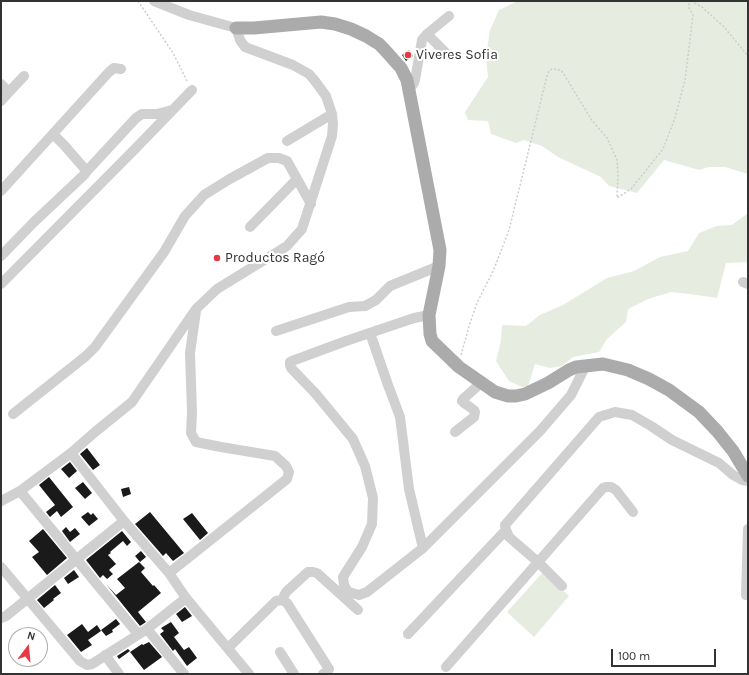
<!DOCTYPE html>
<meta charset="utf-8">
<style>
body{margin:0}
#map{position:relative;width:749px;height:675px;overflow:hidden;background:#fff;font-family:Karla,sans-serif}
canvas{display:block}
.frame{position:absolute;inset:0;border:2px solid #333;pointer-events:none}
.north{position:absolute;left:8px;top:627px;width:40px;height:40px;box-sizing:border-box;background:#fff;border:1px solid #adadad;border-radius:50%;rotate:16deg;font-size:11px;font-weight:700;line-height:16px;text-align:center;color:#333}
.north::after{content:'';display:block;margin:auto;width:14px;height:18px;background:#e63946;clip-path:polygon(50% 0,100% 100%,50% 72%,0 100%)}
.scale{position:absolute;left:611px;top:649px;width:105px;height:18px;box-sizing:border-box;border:2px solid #333;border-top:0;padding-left:5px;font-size:12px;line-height:14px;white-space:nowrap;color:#333;-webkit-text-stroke:3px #fff;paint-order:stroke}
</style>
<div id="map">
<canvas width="749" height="675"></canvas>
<div class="frame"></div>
<div class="north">N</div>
<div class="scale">100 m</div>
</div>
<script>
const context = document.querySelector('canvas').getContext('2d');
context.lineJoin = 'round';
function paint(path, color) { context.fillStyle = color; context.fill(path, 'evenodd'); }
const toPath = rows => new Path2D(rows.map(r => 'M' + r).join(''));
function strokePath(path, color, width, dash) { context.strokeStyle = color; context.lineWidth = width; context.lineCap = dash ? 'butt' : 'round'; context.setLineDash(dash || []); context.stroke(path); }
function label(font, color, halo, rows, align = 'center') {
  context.font = font + ' Karla,sans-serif'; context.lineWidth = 4; context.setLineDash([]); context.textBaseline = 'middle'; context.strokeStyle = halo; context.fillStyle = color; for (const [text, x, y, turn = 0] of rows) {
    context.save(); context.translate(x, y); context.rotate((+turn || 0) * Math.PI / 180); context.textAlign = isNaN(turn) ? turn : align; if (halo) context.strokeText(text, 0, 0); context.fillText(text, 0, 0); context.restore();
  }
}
const green = toPath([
 [518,1,748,1,748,174,725,167,709,167,699,170,664,160,637,193,609,186,601,177,558,157,542,146,524,140,516,143,491,134,488,121,468,120,465,112,488,77,486,57,490,30,499,10],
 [748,213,748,262,726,263,717,298,690,294,671,292,648,299,628,309,626,322,607,339,599,352,573,357,562,366,550,368,535,364,528,386,522,387,509,381,496,361,501,341,502,325,526,326,540,315,563,305,607,278,634,271,660,257,688,251,699,233,717,226,732,225],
 [543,572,569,596,534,637,507,612]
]);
const building = toPath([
 [409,50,413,56,406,61,402,55],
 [87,448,100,465,93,470,80,454],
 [70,462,77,471,69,478,61,469],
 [49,477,73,507,61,517,57,511,50,517,46,512,55,505,39,485],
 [83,482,92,493,85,499,75,488],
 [129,487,131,494,123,497,121,489],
 [88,512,91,515,93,513,98,519,89,526,81,517],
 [150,512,184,553,173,561,166,553,163,556,135,524],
 [192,513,208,533,200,540,183,519],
 [66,527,70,532,75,528,80,534,70,542,62,531],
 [43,529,67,558,47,575,32,557,39,552,29,541],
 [122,531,131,542,127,546,123,541,110,552,111,553,108,555,116,564,109,570,113,574,107,579,103,575,100,578,86,560],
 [141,551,146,557,140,562,135,556],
 [139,562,145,568,141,572,153,586,154,585,161,593,138,612,146,622,140,626,106,584,116,595,125,588,117,579],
 [74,570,79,577,68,584,64,578],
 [55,585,61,593,53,599,54,600,44,608,37,600],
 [185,607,192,616,182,622,176,614],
 [116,619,120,624,112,630,113,632,106,636,101,630],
 [171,622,179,633,174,637,184,650,189,647,197,658,187,666,175,649,173,651,160,634,164,631,161,628],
 [82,624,88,632,97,625,101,631,88,640,92,645,81,652,67,635],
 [149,642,162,657,144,670,130,652,142,644,143,645],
 [128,649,130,651,119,659,117,656]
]);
const path = toPath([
 [138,1,173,53,188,83],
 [691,1,702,7,724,27,748,56],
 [461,355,470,323,477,303,494,269,509,230,547,76,549,71,552,69,561,70,565,76,591,119,607,138,617,160,618,175,617,198,631,189,663,149,675,118,685,80,691,32,693,15,689,8,689,1]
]);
const minor = toPath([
 [427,34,448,55],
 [1,84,9,92,1,101],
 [409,89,414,83,415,80,422,40,427,34,449,16],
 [9,92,24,76],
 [287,141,332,114],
 [86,172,136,118,142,114,157,114,172,110],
 [1,191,109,72,114,68,121,69],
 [250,227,297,179],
 [1,256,34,222,85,174,86,172,84,168,64,145,53,134],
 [743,282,748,284],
 [1,284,135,149,192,90],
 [429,315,414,318,346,341,292,361,290,362,290,365,291,368,316,394,353,439,365,466,373,498,372,524,362,547,343,577,344,585,347,590,349,592,359,595,367,592,423,548,540,431,571,395,586,365],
 [276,331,349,307,365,306,376,300,390,286,439,266],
 [370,333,388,385,400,417,409,489,423,548],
 [13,414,86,356,95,347,164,252,185,216,204,195,228,180,268,158,279,158,287,161,311,204],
 [455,432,474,417,475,412,474,410,464,403,462,401,463,399,481,383],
 [71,453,124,521,169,573,186,598,249,674],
 [20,491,138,634],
 [1,501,20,491,71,453,95,432,132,402,196,309,217,289,287,246,302,229,332,136,333,124,332,114,326,96,315,81,309,74,293,65,245,47,240,40,236,28,189,15,154,1],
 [1,567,80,661,87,665,92,664,147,629,186,598],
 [169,573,287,479,289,472,286,466,275,456,221,447,196,442,191,433,192,413,190,353,196,311],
 [562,586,538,562,509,537,506,530,505,525,599,417,615,412,632,415,651,426,672,440,719,463,733,475,742,480,748,481],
 [746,595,748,529],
 [282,600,286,592,308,572,313,572,317,573,358,610],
 [1,618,6,616,124,521],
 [147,629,184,674],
 [408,634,506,530],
 [228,648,276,601,282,600,287,603,329,669,327,672,323,674],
 [280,652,294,674],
 [105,655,119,674],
 [446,667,603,488,606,487,611,487,616,490,633,512]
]);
const major = toPath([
 [236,28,254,28,321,22,335,24,351,29,366,36,379,44,384,49,401,68,407,80,440,250,439,266,429,315,430,334,432,341,459,367,495,392,508,396,516,396,525,394,548,383,569,370,576,367,603,364,628,370,649,379,669,390,699,412,717,431,733,451,748,476]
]);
const markers = [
 [408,55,4,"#e63946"],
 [217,258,4,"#e63946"]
];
const poiNames = [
 ["Viveres Sofia",416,55],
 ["Productos Ragó",225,258]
];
paint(green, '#e6ecdf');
paint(building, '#1a1a1a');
strokePath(path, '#cdcdcd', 1.5, [2, 2]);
strokePath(minor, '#d0d0d0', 10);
strokePath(major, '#ababab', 13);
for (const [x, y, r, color] of markers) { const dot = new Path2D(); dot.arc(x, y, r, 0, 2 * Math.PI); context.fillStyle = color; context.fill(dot); strokePath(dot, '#fff', 1.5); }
label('14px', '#333', '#fff', poiNames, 'left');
</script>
